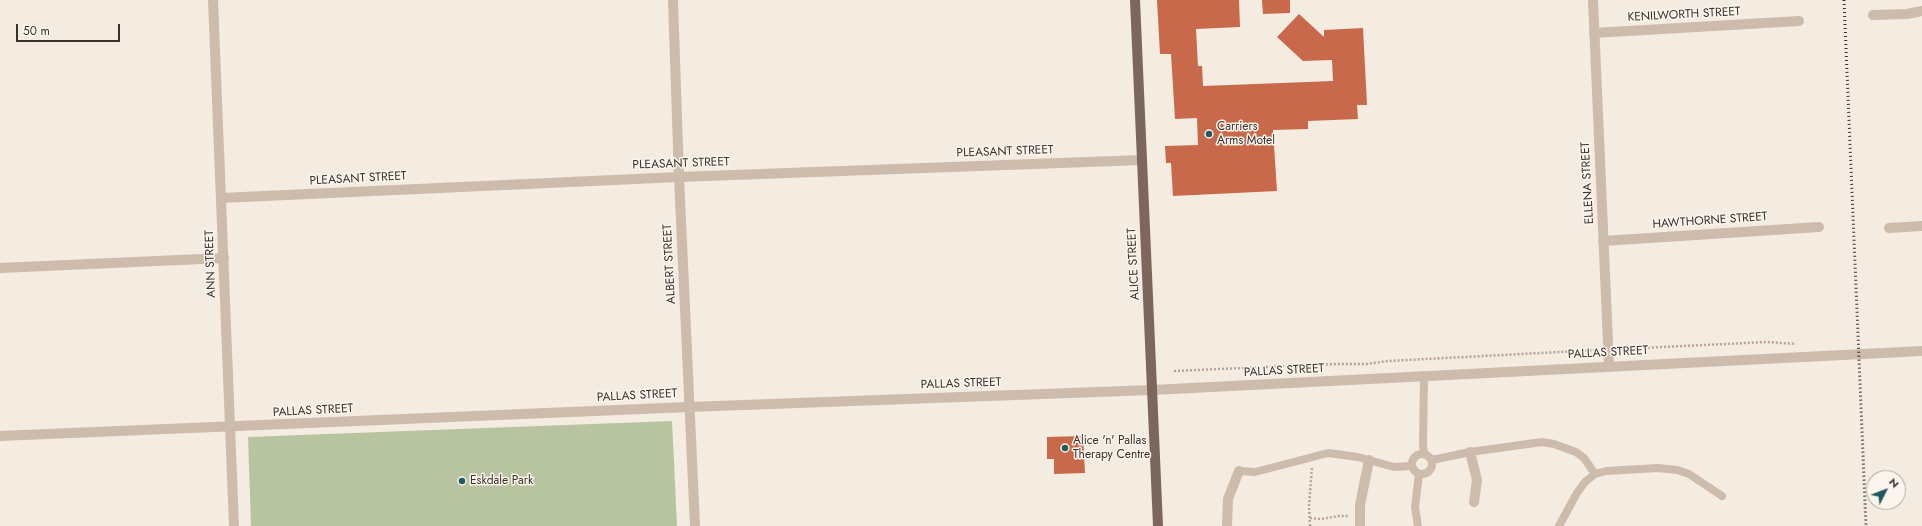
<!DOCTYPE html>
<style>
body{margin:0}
#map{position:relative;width:1922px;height:526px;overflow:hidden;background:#f4ebe1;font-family:Jost,sans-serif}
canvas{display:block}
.north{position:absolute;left:1866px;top:470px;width:40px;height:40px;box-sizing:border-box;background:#fbf5ee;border:1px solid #aea6a0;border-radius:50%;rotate:48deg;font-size:11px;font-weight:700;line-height:16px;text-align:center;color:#3b302b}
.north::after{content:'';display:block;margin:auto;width:14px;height:18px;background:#1f5a5e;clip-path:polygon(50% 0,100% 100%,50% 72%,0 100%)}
.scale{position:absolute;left:16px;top:24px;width:104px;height:18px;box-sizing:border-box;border:2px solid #3b302b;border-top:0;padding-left:5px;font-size:12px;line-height:14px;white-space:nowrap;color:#3b302b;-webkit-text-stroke:3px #fbf5ee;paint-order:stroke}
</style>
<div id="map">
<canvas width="1922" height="526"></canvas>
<div class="north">N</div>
<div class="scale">50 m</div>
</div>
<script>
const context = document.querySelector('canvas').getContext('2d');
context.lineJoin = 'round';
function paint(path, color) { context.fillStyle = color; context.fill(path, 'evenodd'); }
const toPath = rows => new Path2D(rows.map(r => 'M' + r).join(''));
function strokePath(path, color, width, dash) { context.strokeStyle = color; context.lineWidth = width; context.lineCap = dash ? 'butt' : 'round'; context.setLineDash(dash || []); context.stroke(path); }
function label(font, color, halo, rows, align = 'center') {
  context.font = font + ' Jost,sans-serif'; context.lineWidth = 3; context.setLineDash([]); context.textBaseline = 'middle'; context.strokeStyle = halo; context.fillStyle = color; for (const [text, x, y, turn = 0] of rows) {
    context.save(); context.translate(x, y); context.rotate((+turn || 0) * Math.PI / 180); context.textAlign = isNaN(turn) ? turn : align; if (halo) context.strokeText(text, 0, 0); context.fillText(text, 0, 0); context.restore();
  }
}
const green = toPath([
 [672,421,677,526,251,526,248,437]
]);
const building = toPath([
 [1157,0,1239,0,1240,27,1196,29,1198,66,1202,66,1203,86,1333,81,1332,60,1303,61,1277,37,1299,14,1324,37,1324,30,1363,28,1367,105,1357,105,1358,119,1308,121,1308,129,1273,130,1277,191,1173,196,1171,163,1166,163,1165,146,1198,145,1197,118,1175,119,1171,54,1160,54],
 [1262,0,1290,0,1290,13,1263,14],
 [1083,436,1085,473,1054,474,1054,459,1047,459,1047,437]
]);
const path = toPath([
 [1620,349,1767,342,1796,344],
 [1174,371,1336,364,1366,364,1388,361,1597,350],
 [1310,518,1320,519,1340,516,1349,516],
 [1310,526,1309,506,1312,467]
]);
const service = toPath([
 [1424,377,1423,445,1424,454],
 '1412 464a10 10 0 1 1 20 0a10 10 0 1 1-20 0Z',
 [1432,460,1470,452,1542,442,1554,444,1576,452,1584,458,1595,474],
 [1239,471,1255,472,1328,453,1358,457,1394,467,1412,466],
 [1418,526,1415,507,1419,474],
 [1559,526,1577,493,1585,482,1595,474,1606,471,1658,468,1677,470,1689,474,1722,496]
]);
const minor = toPath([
 [673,0,679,177,695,526],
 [1593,0,1609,366],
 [1873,15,1907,14,1922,11],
 [1594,33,1799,21],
 [221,198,679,177,1142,160],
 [1889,228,1922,226],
 [1603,241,1819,227],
 [0,268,224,258],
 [0,436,689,407,1152,390],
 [1470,452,1477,480,1474,502],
 [1227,526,1228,499,1239,471],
 [1360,526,1360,505,1369,460]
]);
const tertiary = toPath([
 [213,0,234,526],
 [1152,390,1922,351]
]);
const primary = toPath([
 [1135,0,1158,526]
]);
const rail = toPath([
 [1844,0,1866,526]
]);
const markers = [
 [1209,134,4,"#1f5a5e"],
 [1065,448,4,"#1f5a5e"],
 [462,481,4,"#1f5a5e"]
];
const streetNames = [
 ["KENILWORTH STREET",1684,15,-3],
 ["PLEASANT STREET",1005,152,-2],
 ["PLEASANT STREET",681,164,-2],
 ["PLEASANT STREET",358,179,-3],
 ["ELLENA STREET",1588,183,-93],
 ["HAWTHORNE STREET",1710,221,-4],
 ["ANN STREET",211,264,-92],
 ["ALBERT STREET",670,264,-93],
 ["ALICE STREET",1134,264,-93],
 ["PALLAS STREET",1608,353,-3],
 ["PALLAS STREET",1284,371,-3],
 ["PALLAS STREET",961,384,-2],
 ["PALLAS STREET",637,396,-3],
 ["PALLAS STREET",313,411,-3]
];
const poiNames = [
 ["Carriers",1217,127],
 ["Arms Motel",1217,141],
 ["Alice 'n' Pallas",1073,441],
 ["Therapy Centre",1073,455],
 ["Eskdale Park",470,481]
];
paint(green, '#b8c4a0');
paint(building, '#c8694b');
strokePath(path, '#b9a596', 2.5, [2, 2]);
strokePath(service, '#cdbbac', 8);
strokePath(minor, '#cdbbac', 10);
strokePath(tertiary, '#cdbbac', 10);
strokePath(primary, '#7d675c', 10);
strokePath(rail, '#3b302b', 3, [1, 3]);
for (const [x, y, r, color] of markers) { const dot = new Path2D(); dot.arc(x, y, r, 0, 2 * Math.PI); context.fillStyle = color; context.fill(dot); strokePath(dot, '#fbf5ee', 1.5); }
label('12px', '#3b302b', '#fbf5ee', streetNames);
label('12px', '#3b302b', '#fbf5ee', poiNames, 'left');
</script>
